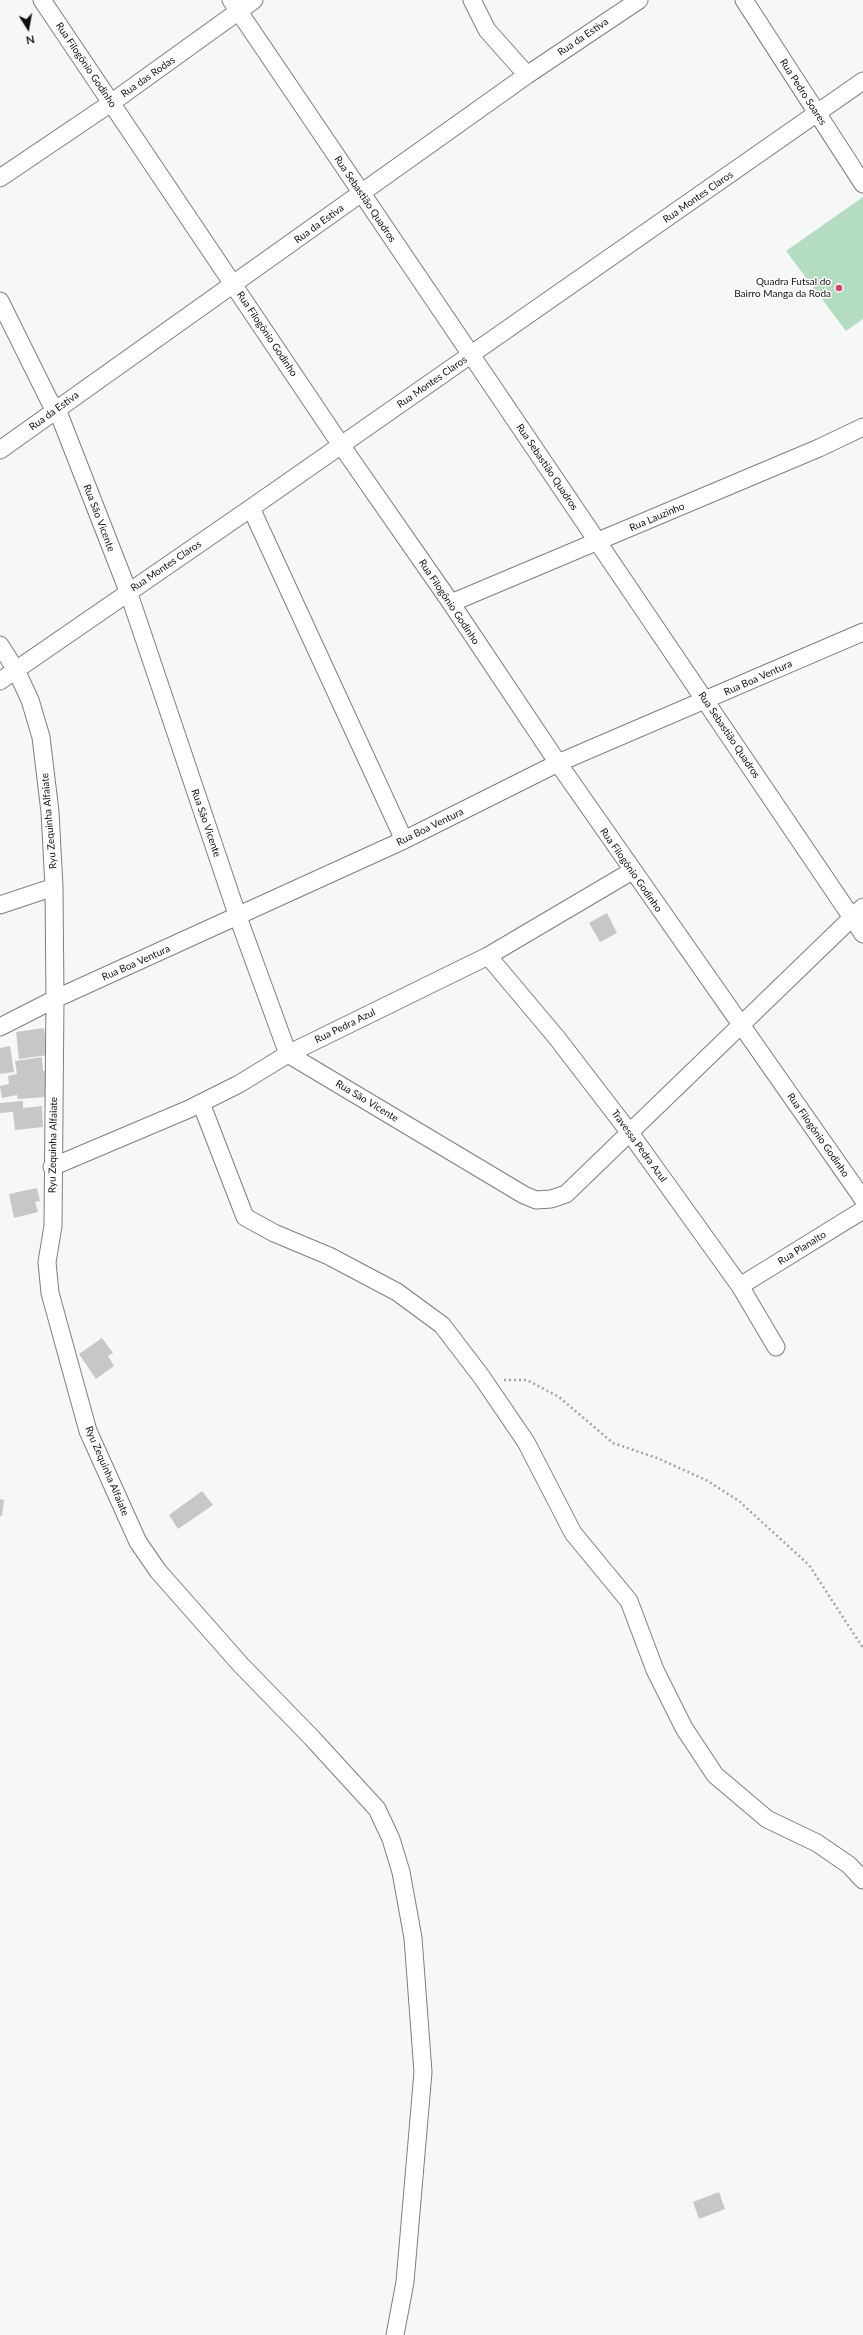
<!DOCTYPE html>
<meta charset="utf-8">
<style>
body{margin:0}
#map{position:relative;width:863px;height:2335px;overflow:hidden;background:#f5f8f6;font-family:Lato,sans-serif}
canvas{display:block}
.north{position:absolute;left:8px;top:8px;width:40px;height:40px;-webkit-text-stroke:3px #fff;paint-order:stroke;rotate:169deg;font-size:11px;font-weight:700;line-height:16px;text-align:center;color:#0f100f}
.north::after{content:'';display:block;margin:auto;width:14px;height:18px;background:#0f100f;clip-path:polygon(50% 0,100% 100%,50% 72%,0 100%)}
</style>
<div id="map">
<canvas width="863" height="2335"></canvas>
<div class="north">N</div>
</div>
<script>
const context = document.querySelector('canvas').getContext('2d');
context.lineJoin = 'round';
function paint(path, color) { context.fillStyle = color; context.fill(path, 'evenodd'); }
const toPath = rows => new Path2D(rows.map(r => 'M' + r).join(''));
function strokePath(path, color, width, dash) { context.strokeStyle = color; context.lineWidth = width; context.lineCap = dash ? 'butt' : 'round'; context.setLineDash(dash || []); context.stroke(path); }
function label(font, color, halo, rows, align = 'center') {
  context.font = font + ' Lato,sans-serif'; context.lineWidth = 3; context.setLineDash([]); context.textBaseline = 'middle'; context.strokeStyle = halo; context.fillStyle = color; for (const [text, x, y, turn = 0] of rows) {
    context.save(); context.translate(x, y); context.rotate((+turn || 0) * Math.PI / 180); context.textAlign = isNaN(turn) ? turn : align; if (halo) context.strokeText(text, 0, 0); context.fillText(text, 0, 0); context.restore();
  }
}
const green = toPath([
 [863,197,863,319,846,331,786,251]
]);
const building = toPath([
 [607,913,617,933,600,942,589,923],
 [44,1028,48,1055,19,1059,16,1032],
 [10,1046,14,1072,0,1074,0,1048],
 [42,1057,43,1071,47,1071,46,1097,18,1099,17,1095,2,1098,0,1086,9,1084,8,1076,17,1074,15,1061],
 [23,1101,23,1108,42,1106,43,1127,15,1130,13,1112,0,1113,0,1103],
 [37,1188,40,1201,35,1202,38,1212,14,1218,9,1194],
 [102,1338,113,1353,108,1356,114,1366,96,1379,79,1354],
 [202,1491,213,1505,178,1529,169,1515],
 [0,1499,4,1500,2,1516,0,1516],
 [719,2192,725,2209,699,2219,693,2202]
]);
const path = toPath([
 [504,1380,527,1380,559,1397,613,1443,657,1458,706,1480,739,1501,809,1565,863,1648]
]);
const street = toPath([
 [42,0,341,445,451,603,558,763,863,1199],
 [231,0,863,934],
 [472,0,487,30,527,75],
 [744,0,863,184],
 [0,178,111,103,254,0],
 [0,301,50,402,57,409,128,591,238,917,288,1054,524,1195,536,1200,551,1199,566,1194,863,907],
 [0,450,527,75,639,0],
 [251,508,404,840],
 [451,603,819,448,863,427],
 [0,645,16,670,30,700,41,737,50,812,54,887,55,999,53,1226,47,1262,50,1293,88,1431,138,1542,158,1571,241,1665,312,1738,377,1809,391,1839,401,1872,413,1938,423,2072,405,2282,395,2335],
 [0,681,251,508,863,81],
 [0,905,54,887],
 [488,956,557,1038,630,1133,740,1286,776,1347],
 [0,1027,55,999,404,840,558,763,863,632],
 [201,1103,245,1217,274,1233,329,1256,397,1292,442,1325,481,1376,526,1442,573,1533,629,1601,655,1670,684,1728,715,1775,767,1819,817,1843,849,1865,863,1880],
 [52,1167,189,1109,239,1084,288,1054,488,956,632,871],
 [740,1286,863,1210]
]);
const markers = [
 [839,288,4,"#cf4270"]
];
const streetNames = [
 ["Rua da Estiva",583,37,-34],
 ["Rua Filogônio Godinho",86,65,56],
 ["Rua das Rodas",148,77,-35],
 ["Rua Pedro Soares",803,92,57],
 ["Rua Montes Claros",698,197,-35],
 ["Rua Sebastião Quadros",365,199,56],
 ["Rua da Estiva",319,224,-36],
 ["Rua Filogônio Godinho",267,334,56],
 ["Rua Montes Claros",432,382,-35],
 ["Rua da Estiva",54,411,-36],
 ["Rua Sebastião Quadros",547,467,56],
 ["Rua Lauzinho",657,517,-23],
 ["Rua São Vicente",99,518,69],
 ["Rua Montes Claros",166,566,-34],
 ["Rua Filogônio Godinho",449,602,56],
 ["Rua Boa Ventura",758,678,-24],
 ["Rua Sebastião Quadros",729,735,56],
 ["Ryu Zequinha Alfaiate",49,821,-95],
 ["Rua São Vicente",206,823,71],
 ["Rua Boa Ventura",430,827,-26],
 ["Rua Filogônio Godinho",631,870,55],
 ["Rua Boa Ventura",136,963,-24],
 ["Rua Pedra Azul",345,1026,-26],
 ["Rua São Vicente",367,1101,31],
 ["Rua Filogônio Godinho",818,1135,55],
 ["Ryu Zequinha Alfaiate",53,1145,-89],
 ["Travessa Pedra Azul",639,1146,54],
 ["Rua Planalto",802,1248,-32],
 ["Ryu Zequinha Alfaiate",107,1471,67]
];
const poiNames = [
 ["Quadra Futsal do",831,282],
 ["Bairro Manga da Roda",831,294]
];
paint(green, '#b4dcc0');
paint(building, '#c5c8c6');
strokePath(street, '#7d7f7d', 19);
strokePath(path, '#a2a4a2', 2.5, [2, 3]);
strokePath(street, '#fff', 17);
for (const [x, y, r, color] of markers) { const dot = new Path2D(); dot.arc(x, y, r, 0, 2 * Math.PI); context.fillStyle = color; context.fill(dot); strokePath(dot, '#fff', 1.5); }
label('10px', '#0f100f', '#fff', streetNames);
label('10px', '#0f100f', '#fff', poiNames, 'right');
</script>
